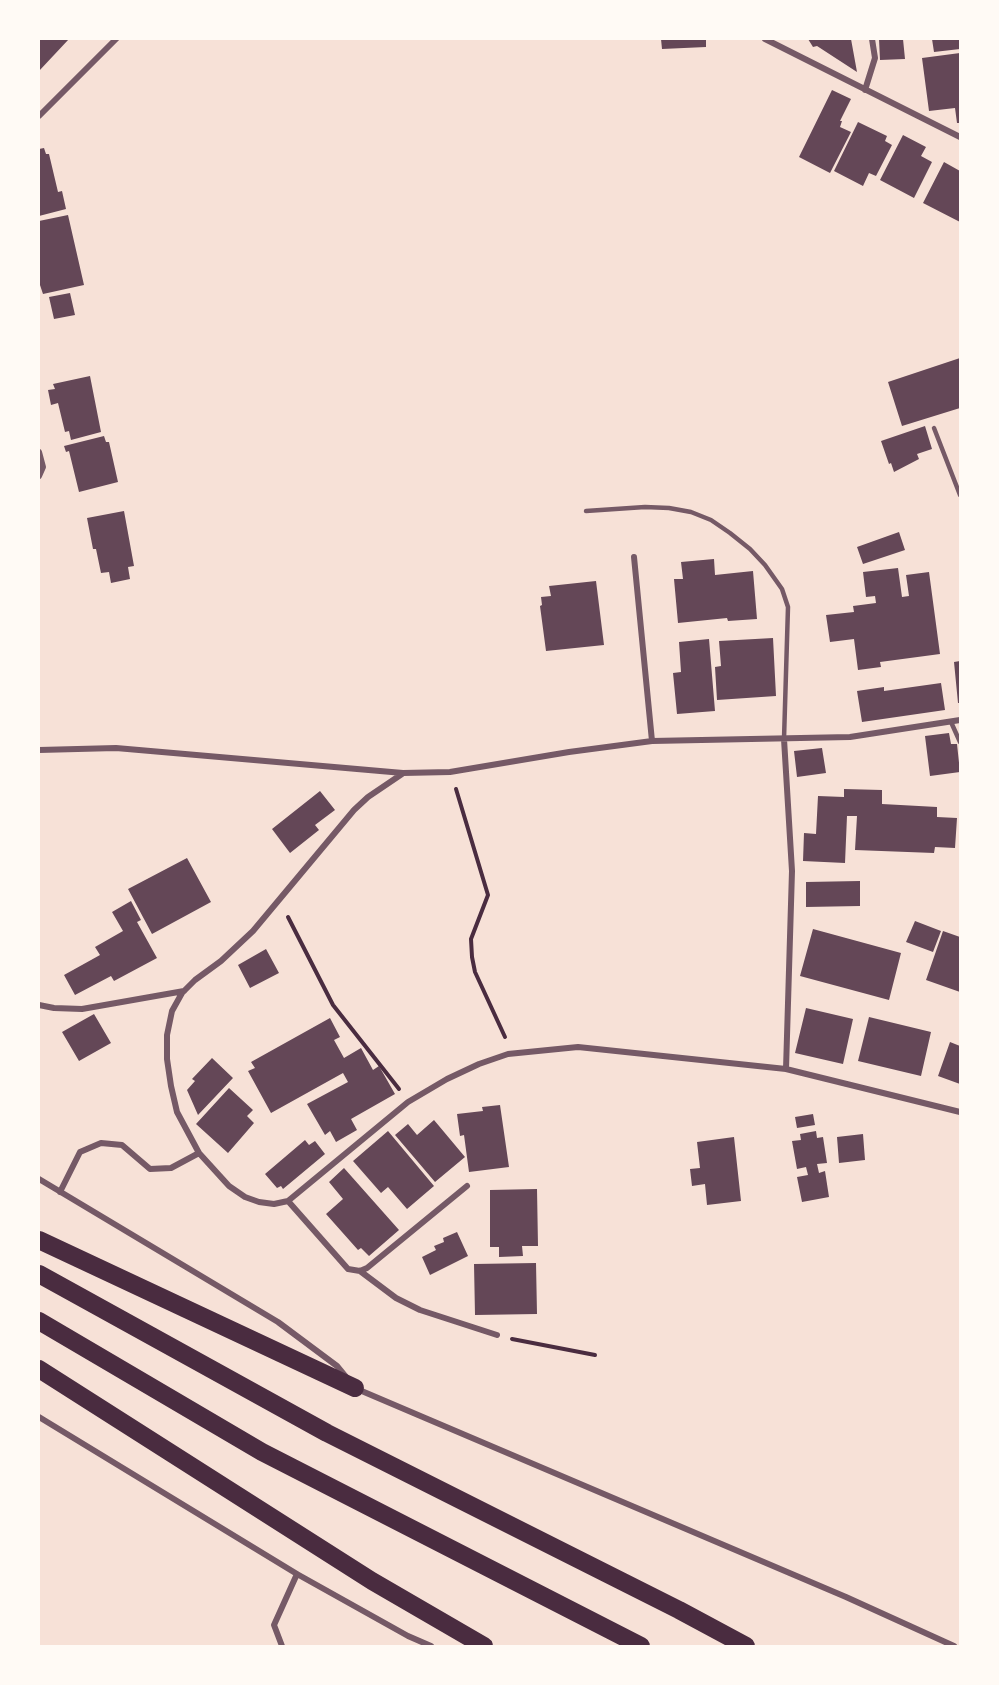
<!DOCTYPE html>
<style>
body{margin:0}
#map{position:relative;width:999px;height:1685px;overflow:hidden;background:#f7e1d7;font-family:Helvetica,sans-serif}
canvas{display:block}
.frame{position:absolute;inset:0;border:40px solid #fffaf5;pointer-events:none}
</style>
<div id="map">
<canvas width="999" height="1685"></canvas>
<div class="frame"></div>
</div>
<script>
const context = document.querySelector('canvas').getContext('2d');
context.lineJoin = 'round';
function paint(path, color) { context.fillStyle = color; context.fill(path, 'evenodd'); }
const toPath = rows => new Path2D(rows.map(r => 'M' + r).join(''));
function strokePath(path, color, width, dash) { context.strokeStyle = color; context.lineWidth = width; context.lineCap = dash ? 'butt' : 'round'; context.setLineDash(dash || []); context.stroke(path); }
const building = toPath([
 [39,39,69,39,39,71],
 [661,39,706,39,706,47,662,49],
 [808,39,851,39,857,72,817,46,813,47],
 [879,39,903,39,905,59,880,60],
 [932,39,960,39,960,49,934,52],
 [960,53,960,123,957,123,955,108,929,111,922,58],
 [832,90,851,99,840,121,842,121,840,127,851,132,830,173,799,157],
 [858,122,887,136,885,141,892,145,876,176,869,173,863,186,834,171],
 [903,135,926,147,921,156,932,162,914,198,880,180],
 [44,148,46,154,49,154,58,192,62,191,66,209,39,216,39,149],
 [944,162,960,171,960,222,923,203],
 [68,215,84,285,43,294,39,282,39,221],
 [70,293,75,315,54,319,49,297],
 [960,358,960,408,902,426,888,382],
 [90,376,101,432,71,440,69,431,65,432,58,403,51,405,48,390,55,389,53,384],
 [925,426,932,449,917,454,919,459,894,472,891,463,889,464,881,441],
 [104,436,106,442,109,442,118,482,79,492,69,451,66,452,64,446],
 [124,511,134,566,128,567,130,579,111,583,109,572,101,573,96,549,93,549,87,518],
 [899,532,905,550,863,564,857,547],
 [714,559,715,575,753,571,757,619,728,621,727,618,678,623,674,579,683,579,681,562],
 [898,568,902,597,909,596,906,575,929,572,940,654,880,662,881,667,858,670,854,639,830,642,826,615,854,612,853,606,876,603,875,596,866,597,863,572],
 [596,581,604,645,546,651,540,606,542,605,541,597,551,596,549,586],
 [773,638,776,696,717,700,715,667,721,666,719,641],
 [709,639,715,711,677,714,673,673,681,672,679,642],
 [960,661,960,703,958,703,954,662],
 [941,683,945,710,862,722,857,691,884,687,884,691],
 [949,733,951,744,957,744,960,772,930,776,925,736],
 [822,748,826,773,797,777,794,751],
 [844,789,882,790,882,804,937,807,937,817,957,818,955,848,935,847,934,853,855,850,857,816,847,816,845,863,803,861,804,833,816,834,818,796,844,797],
 [320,791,335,810,315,825,319,830,290,853,272,829],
 [187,858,211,902,152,934,128,889],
 [860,881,860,906,806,907,806,882],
 [131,901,141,920,137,922,157,958,114,981,111,976,75,995,64,975,100,955,95,947,123,931,112,912],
 [915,921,941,931,933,952,906,942],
 [813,929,901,953,889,1000,800,976],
 [943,931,960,937,960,992,926,980],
 [266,949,279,973,250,988,238,965],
 [806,1008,853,1019,843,1064,795,1053],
 [94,1014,111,1043,79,1061,62,1032],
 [869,1017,931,1032,921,1076,858,1061],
 [330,1018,340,1037,334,1040,344,1058,361,1048,373,1070,379,1066,395,1094,351,1119,357,1130,336,1142,330,1131,325,1135,307,1104,348,1082,343,1073,271,1113,248,1071,255,1068,251,1062],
 [950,1042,960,1046,960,1084,938,1076],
 [212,1058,233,1078,198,1115,187,1090,195,1081,192,1079],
 [229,1088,253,1110,247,1116,254,1123,228,1153,196,1124],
 [500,1105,509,1167,469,1172,464,1135,460,1136,457,1114,483,1111,482,1107],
 [813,1114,815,1125,797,1128,795,1117],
 [434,1120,465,1157,435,1182,395,1135,408,1124,417,1135],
 [388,1131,434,1186,407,1209,388,1187,381,1193,353,1161],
 [816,1131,817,1138,823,1137,827,1163,817,1164,819,1173,825,1171,829,1197,802,1202,797,1177,808,1175,806,1167,797,1169,792,1141,801,1140,800,1134],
 [863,1134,865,1160,839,1163,837,1137],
 [734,1137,741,1201,707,1205,705,1184,692,1186,690,1169,700,1168,697,1142],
 [305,1140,309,1145,315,1141,325,1154,283,1189,281,1186,277,1188,265,1174],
 [344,1168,399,1230,369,1256,361,1248,358,1250,326,1214,343,1199,329,1182],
 [537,1189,538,1246,522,1246,523,1256,499,1257,499,1247,490,1247,490,1190],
 [457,1232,468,1256,430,1275,422,1257,436,1250,434,1246,444,1242,443,1238],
 [536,1263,537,1314,475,1315,474,1264]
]);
const path = toPath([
 [456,789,488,895,471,939,472,957,475,972,505,1037],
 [288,917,333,1005,399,1089],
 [512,1339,595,1355]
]);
const service = toPath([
 [934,428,960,495],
 [586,511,645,507,669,508,691,512,711,520,730,533,750,549,765,565,782,589,788,607,784,739],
 [951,722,960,742]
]);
const minor = toPath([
 [765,39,960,137],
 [865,90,875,58,872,39],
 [39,116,116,39],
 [39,452,43,467,39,476],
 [634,557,652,741],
 [784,739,792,871,786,1069],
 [39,750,116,748,403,773,450,772,569,752,652,741,850,737,960,720],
 [39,1005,54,1008,82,1009,184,991],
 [199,1153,177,1112,171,1086,167,1059,167,1035,172,1011,182,993,195,980,221,961,253,931,354,810,368,797,402,774],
 [39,1179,278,1322,337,1366,346,1377],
 [60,1192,80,1152,101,1143,122,1145,150,1169,171,1168,199,1153,229,1186,245,1197,259,1202,274,1204,288,1201,408,1102,447,1079,479,1064,508,1054,578,1047,786,1069,960,1112],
 [288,1201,348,1269,360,1271,367,1268,467,1186],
 [360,1271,396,1298,420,1310,497,1335],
 [357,1389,846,1597,954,1646],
 [39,1417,297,1574,408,1636,431,1646],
 [282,1646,274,1625,297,1574]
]);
const motorway = toPath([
 [39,1240,355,1388],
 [39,1274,327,1433,679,1610,746,1646],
 [39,1321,262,1452,641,1646],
 [39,1369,372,1581,484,1646]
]);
paint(building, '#644757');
strokePath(path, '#4a2c40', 4);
strokePath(service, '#755966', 4.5);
strokePath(minor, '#755966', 6);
strokePath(motorway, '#4a2c40', 18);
</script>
